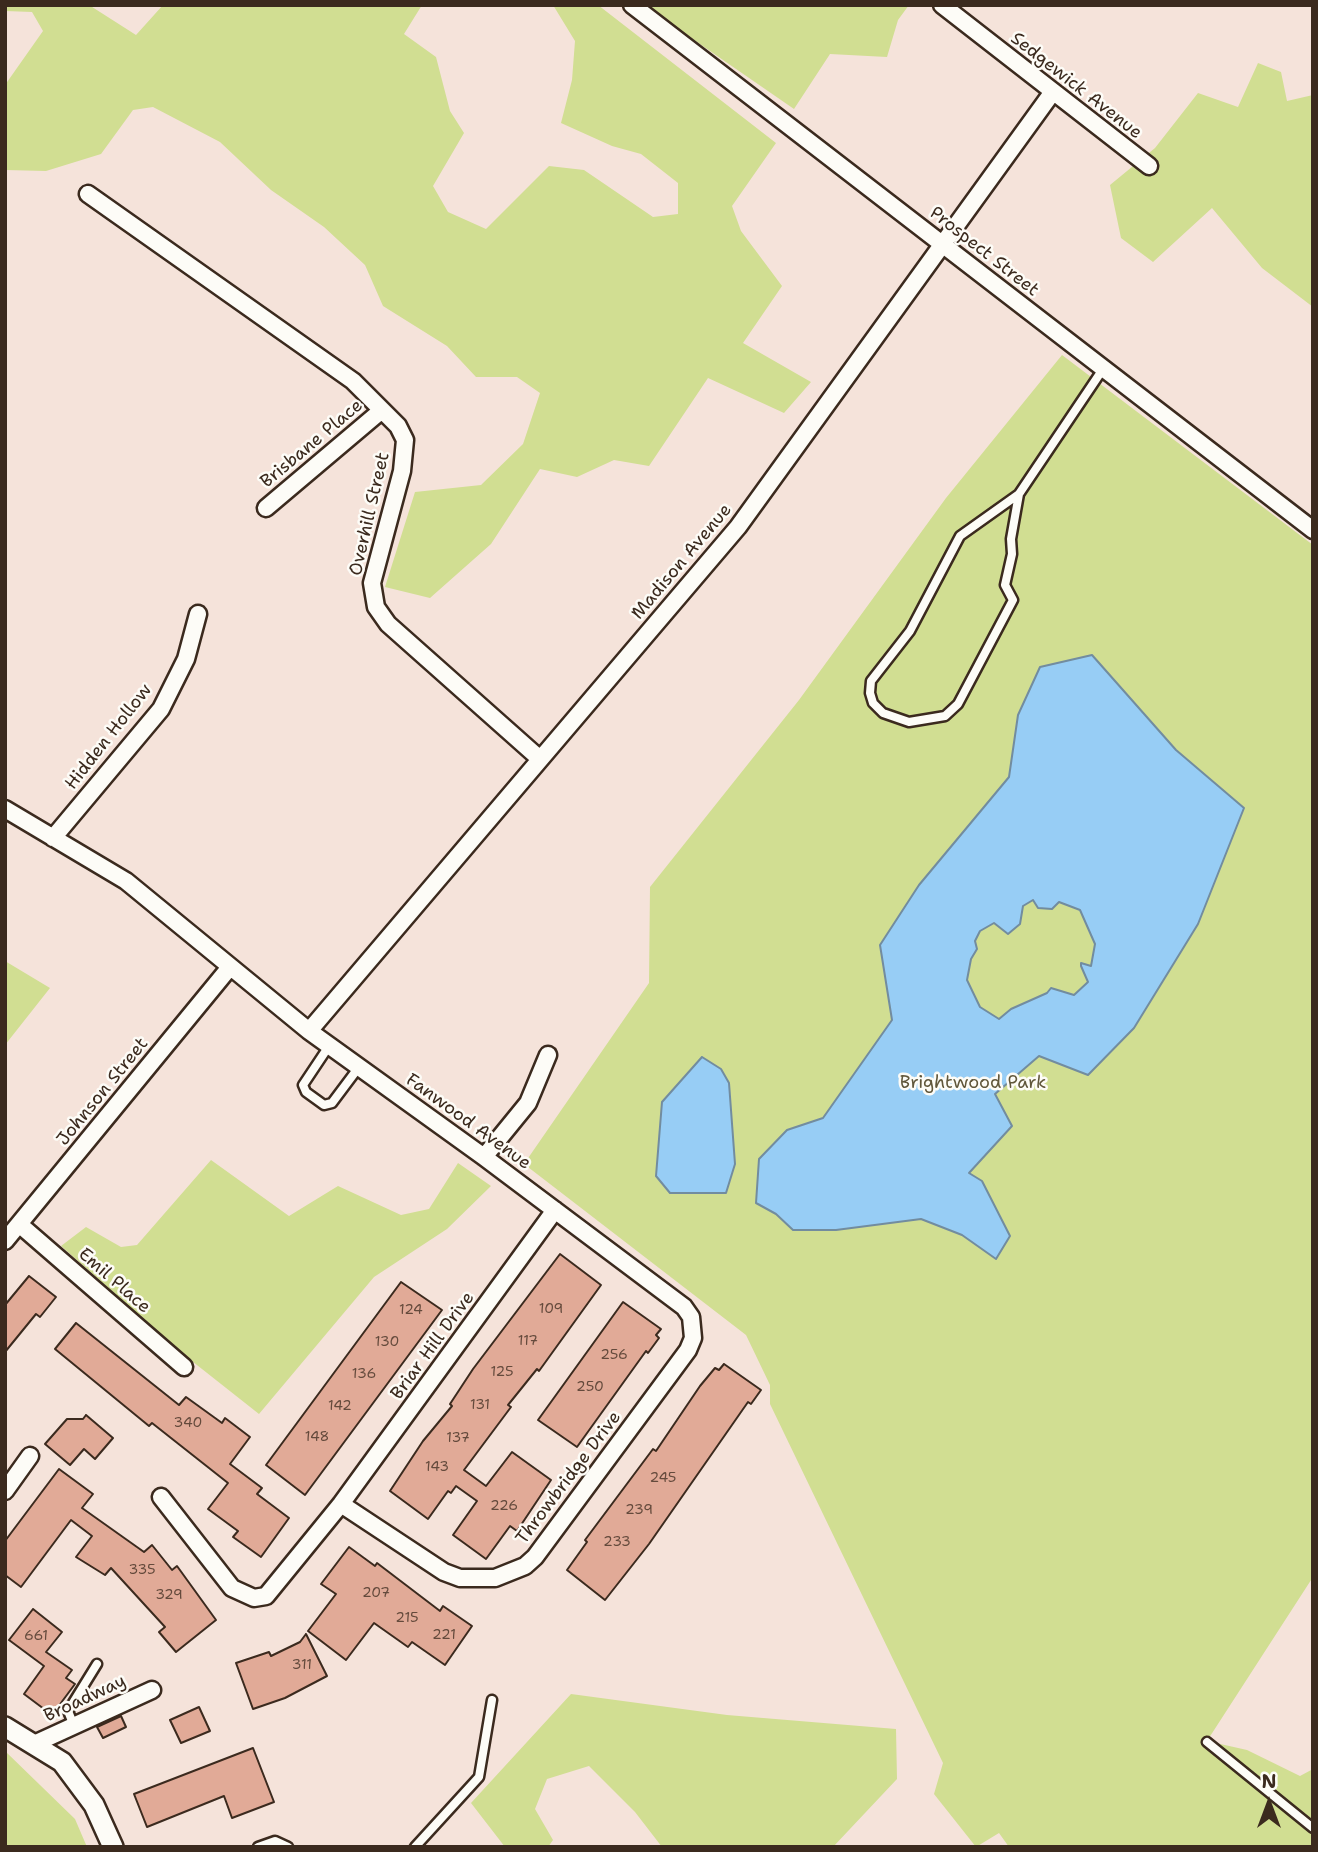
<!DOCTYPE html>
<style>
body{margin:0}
#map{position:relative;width:1318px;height:1852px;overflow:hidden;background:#f5e3da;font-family:"Shantell Sans",sans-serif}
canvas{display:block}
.frame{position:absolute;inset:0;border:7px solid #3b2a1e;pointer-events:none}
.north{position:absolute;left:1234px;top:1768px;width:70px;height:70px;-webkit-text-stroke:5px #fdfcf7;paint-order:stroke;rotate:0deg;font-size:19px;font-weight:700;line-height:28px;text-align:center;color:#3b2a1e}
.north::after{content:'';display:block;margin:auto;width:24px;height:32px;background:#3b2a1e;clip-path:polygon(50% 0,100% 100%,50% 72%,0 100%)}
</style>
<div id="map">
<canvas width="1318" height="1852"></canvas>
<div class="frame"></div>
<div class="north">N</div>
</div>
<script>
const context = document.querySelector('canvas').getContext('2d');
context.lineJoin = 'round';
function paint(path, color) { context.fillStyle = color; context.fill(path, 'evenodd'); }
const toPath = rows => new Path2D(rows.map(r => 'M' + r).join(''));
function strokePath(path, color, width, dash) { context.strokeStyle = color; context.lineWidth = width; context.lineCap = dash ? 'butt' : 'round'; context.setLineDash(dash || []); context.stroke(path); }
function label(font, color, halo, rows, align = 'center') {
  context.font = font + ' "Shantell Sans",sans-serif'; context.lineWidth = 5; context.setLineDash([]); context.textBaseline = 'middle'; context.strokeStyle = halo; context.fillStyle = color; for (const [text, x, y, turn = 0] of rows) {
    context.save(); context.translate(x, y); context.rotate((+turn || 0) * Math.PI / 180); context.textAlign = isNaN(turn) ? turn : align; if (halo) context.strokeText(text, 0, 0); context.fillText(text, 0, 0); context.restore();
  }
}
const green = toPath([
 [5,5,89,5,136,35,163,5,422,5,404,34,436,57,450,111,464,133,433,186,448,212,486,229,549,166,584,170,653,217,678,214,678,183,641,154,612,146,561,123,572,80,575,41,553,5,598,5,776,143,732,206,741,231,782,286,743,343,811,382,784,413,708,378,649,466,614,460,577,477,540,469,491,544,430,598,385,587,415,492,481,485,523,444,540,393,517,377,476,377,447,346,383,306,365,265,324,227,271,190,220,142,153,107,133,110,101,154,46,171,5,170,5,85,43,31,32,12,5,11],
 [649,5,909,5,898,20,887,57,830,54,794,109,668,22],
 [1258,63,1281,72,1287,101,1313,95,1313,307,1262,268,1212,208,1153,262,1121,238,1110,185,1155,148,1198,93,1238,107],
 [1062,355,1313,545,1313,1577,1207,1741,1247,1750,1300,1776,1313,1769,1313,1847,1009,1847,999,1833,976,1847,934,1794,943,1763,770,1404,770,1385,746,1335,524,1164,649,983,650,887,799,700,946,498],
 [5,961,50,988,5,1045],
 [211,1160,289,1216,338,1186,401,1215,429,1209,458,1163,491,1186,447,1229,374,1277,259,1414,183,1354,61,1246,86,1227,121,1247,137,1245],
 [571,1694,727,1715,896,1729,897,1779,833,1847,662,1847,635,1812,589,1766,547,1779,535,1809,553,1840,548,1847,505,1847,471,1803],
 [5,1751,75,1819,87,1847,5,1847]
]);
const water = toPath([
 [1092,655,1176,750,1244,808,1198,924,1134,1028,1088,1075,1039,1056,995,1094,1012,1126,969,1173,982,1181,1010,1236,996,1259,962,1235,921,1219,836,1230,793,1230,776,1214,756,1203,759,1159,787,1130,823,1118,892,1020,880,945,919,885,1009,777,1018,715,1040,667,1092,655],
 [1033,900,1038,908,1052,909,1059,902,1080,910,1095,944,1091,966,1081,963,1081,966,1088,982,1074,995,1051,988,1047,993,1011,1009,999,1019,980,1007,967,980,971,959,977,949,975,941,980,931,994,923,1008,934,1020,924,1023,906,1033,900],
 [702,1057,721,1069,729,1083,735,1164,726,1193,670,1193,656,1176,662,1102,702,1057]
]);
const building = toPath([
 [560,1254,601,1285,539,1371,537,1369,508,1405,511,1407,464,1470,486,1486,512,1452,551,1480,517,1531,510,1526,486,1559,453,1535,477,1501,456,1486,451,1493,448,1491,428,1519,390,1491,423,1441,452,1406,450,1404,473,1369,560,1254],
 [29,1276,56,1297,40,1317,36,1314,5,1352,5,1305,29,1276],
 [401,1282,442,1310,305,1495,266,1465,401,1282],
 [623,1302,661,1329,656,1335,659,1338,648,1353,646,1351,577,1447,538,1420,623,1302],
 [76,1323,179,1405,186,1397,222,1423,225,1418,250,1437,230,1464,262,1488,257,1494,289,1518,261,1557,233,1537,238,1531,208,1509,228,1483,152,1423,149,1426,55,1349,76,1323],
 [724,1364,761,1390,751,1404,748,1402,649,1544,605,1600,567,1570,587,1542,585,1540,653,1449,656,1451,700,1386,715,1368,719,1370,724,1364],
 [86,1415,113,1438,95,1459,84,1449,70,1465,45,1444,67,1419,83,1419,86,1415],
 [59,1469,93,1494,82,1508,144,1552,152,1545,172,1570,177,1566,216,1620,176,1652,159,1632,165,1627,111,1568,105,1575,76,1557,92,1536,71,1520,21,1587,5,1575,5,1541,59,1469],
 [349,1547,375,1566,377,1563,440,1611,443,1606,472,1626,445,1665,412,1642,408,1647,374,1623,346,1660,308,1631,336,1594,321,1584,349,1547],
 [33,1609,62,1632,46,1652,72,1670,66,1678,75,1684,52,1715,24,1694,44,1666,9,1640,33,1609],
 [306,1634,327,1676,285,1698,253,1709,236,1663,269,1652,271,1656,300,1642,306,1634],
 [199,1707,210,1731,181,1743,170,1720,199,1707],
 [121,1716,126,1727,103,1738,97,1727,121,1716],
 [253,1748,274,1802,232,1818,224,1796,147,1827,134,1794,253,1748]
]);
const service = toPath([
 [1019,494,1011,539,1012,554,1005,585,1013,600,958,704,945,716,909,722,883,713,873,703,870,693,871,681,910,631,960,536,1019,494,1103,369],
 [329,1046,303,1085,306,1092,324,1105,332,1103,359,1067],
 [74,1726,68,1711,97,1664],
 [1207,1742,1313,1828],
 [258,1847,275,1841,288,1847],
 [415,1847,479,1777,492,1700]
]);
const minor = toPath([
 [632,5,1313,530],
 [942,5,1149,166],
 [88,194,353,381,398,426,405,440,402,471,372,583,376,607,388,624,540,759],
 [266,508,382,410],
 [5,809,126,881,309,1031,484,1157,684,1307,691,1317,693,1338,688,1350,535,1557,525,1566,495,1578,460,1578,444,1572,341,1504],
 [53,838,161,709,186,659,198,614],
 [309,1031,738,527,1052,93],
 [484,1157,528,1103,548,1055],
 [19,1224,184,1367],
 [5,1241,230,967],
 [5,1491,30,1456],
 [161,1497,232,1588,254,1598,266,1596,341,1504,555,1210],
 [34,1744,152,1690]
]);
const tertiary = toPath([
 [5,1727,62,1762,94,1805,113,1847]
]);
const numberNames = [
 ["109",551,1309],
 ["124",411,1310],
 ["117",528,1341],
 ["130",387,1342],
 ["256",614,1355],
 ["125",502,1372],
 ["136",364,1374],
 ["250",590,1387],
 ["131",480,1405],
 ["142",340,1406],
 ["340",188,1423],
 ["148",317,1437],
 ["137",458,1438],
 ["143",437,1467],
 ["245",663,1478],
 ["226",504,1506],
 ["239",639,1510],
 ["233",617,1542],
 ["335",142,1570],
 ["207",376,1593],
 ["329",169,1595],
 ["215",407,1618],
 ["221",444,1635],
 ["661",36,1636],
 ["311",302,1665]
];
const streetNames = [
 ["Sedgewick Avenue",1076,86,38],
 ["Prospect Street",984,252,38],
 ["Brisbane Place",312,444,-40],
 ["Overhill Street",370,514,-77],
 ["Madison Avenue",682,562,-50],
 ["Hidden Hollow",109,737,-52],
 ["Johnson Street",103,1092,-51],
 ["Fanwood Avenue",468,1122,36],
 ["Emil Place",114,1281,41],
 ["Briar Hill Drive",433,1346,-54],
 ["Throwbridge Drive",569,1478,-53],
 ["Broadway",85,1699,-25]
];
const parkNames = [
 ["Brightwood Park",973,1083]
];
paint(green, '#d1de92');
paint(water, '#97cdf5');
strokePath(water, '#728c9f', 2);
paint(building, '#e1aa97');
strokePath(building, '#3b2a1e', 2);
strokePath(service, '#3b2a1e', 13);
strokePath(minor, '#3b2a1e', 21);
strokePath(tertiary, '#3b2a1e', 24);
strokePath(service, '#fdfcf7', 8);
strokePath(minor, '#fdfcf7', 16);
strokePath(tertiary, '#fdfcf7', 19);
label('14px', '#644a3c', null, numberNames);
label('18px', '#3b2a1e', '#fdfcf7', streetNames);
label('18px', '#60573b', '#fdfcf7', parkNames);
</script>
